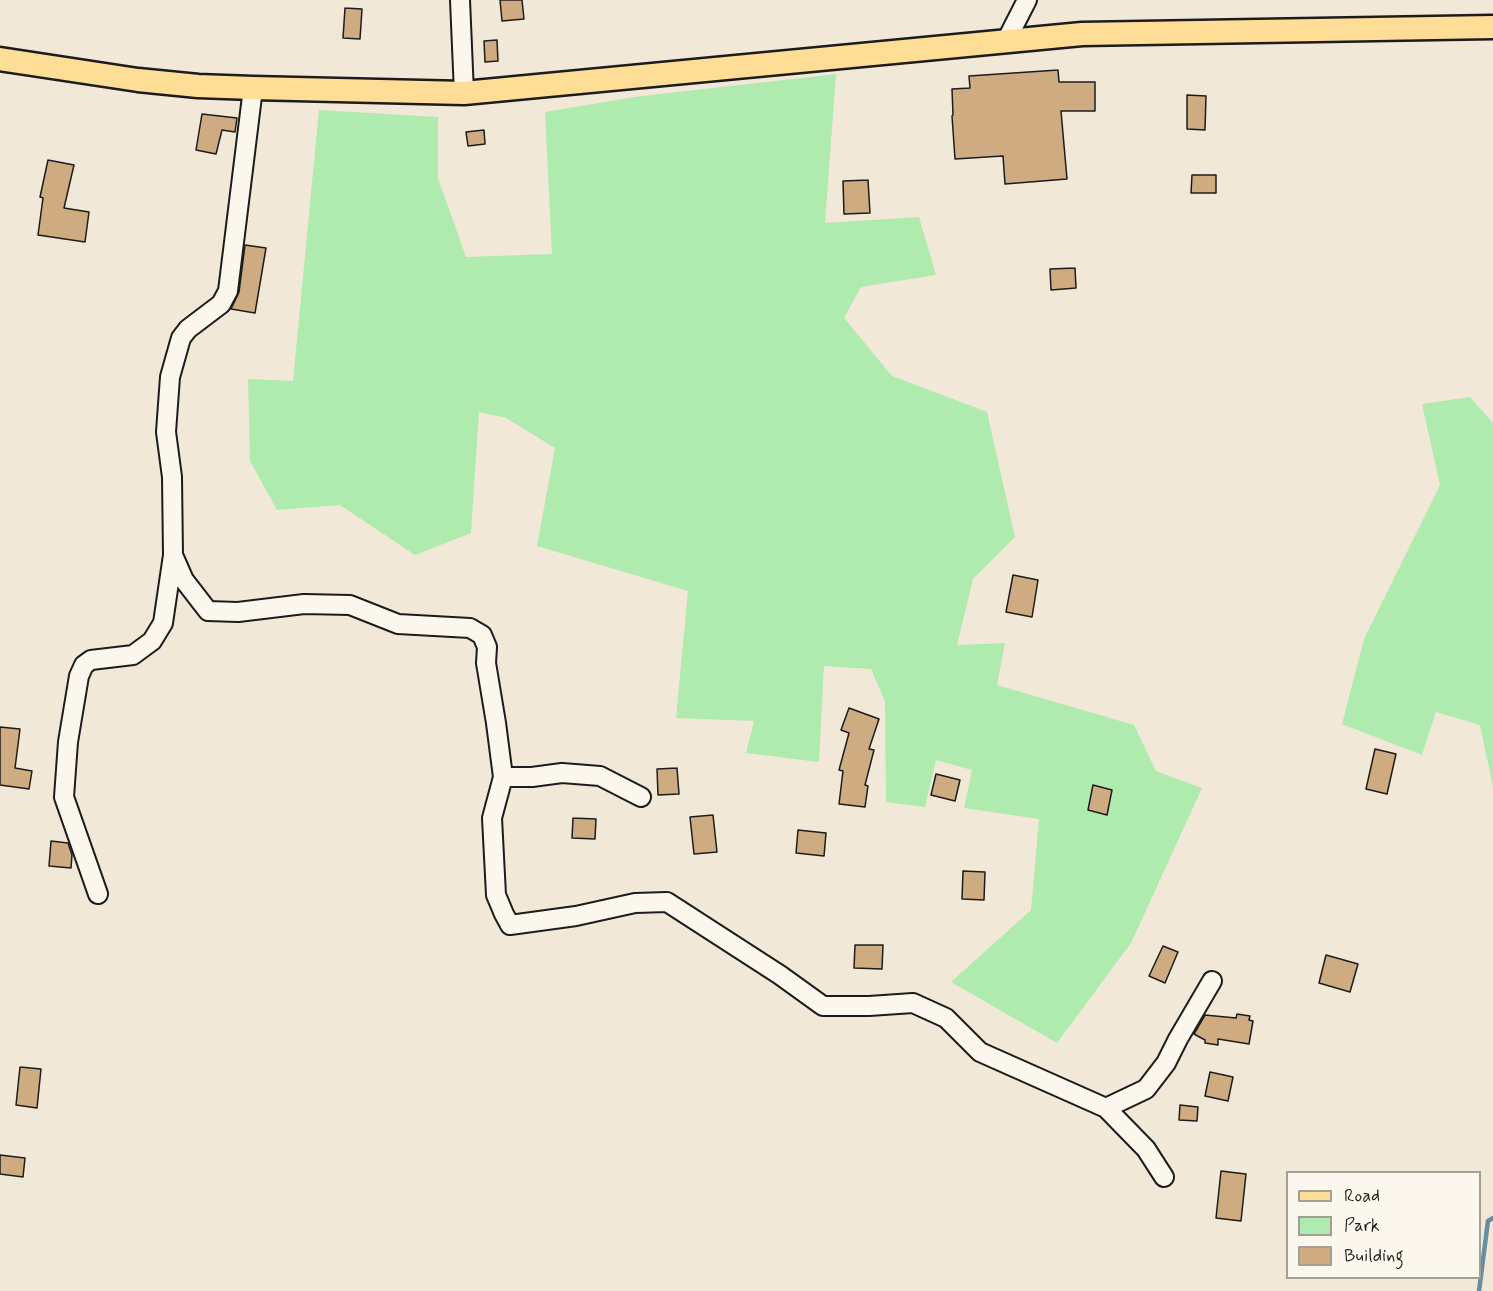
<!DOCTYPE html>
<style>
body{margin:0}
#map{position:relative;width:1493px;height:1291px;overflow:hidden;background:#f2e8d7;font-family:Mynerve,sans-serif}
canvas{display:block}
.legend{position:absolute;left:1286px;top:1171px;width:195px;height:108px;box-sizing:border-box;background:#fbf7ec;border:2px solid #a29f99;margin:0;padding:8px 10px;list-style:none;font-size:18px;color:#1c1c1c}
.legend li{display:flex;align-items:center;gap:12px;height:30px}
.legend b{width:30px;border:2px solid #a29f99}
</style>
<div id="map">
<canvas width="1493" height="1291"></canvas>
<ul class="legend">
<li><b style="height:8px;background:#fedd96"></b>Road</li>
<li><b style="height:16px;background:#afeaaf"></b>Park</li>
<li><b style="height:16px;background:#ceab81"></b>Building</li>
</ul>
</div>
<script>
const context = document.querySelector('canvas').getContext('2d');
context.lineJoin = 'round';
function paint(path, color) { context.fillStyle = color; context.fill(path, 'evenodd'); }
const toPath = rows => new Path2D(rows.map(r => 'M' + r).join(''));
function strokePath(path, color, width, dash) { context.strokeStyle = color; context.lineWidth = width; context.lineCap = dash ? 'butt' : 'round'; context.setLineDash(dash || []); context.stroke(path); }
const green = toPath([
 [836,74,825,223,919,217,936,275,861,287,844,318,892,376,987,412,1015,537,973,579,957,645,1005,643,997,685,1134,725,1156,771,1202,788,1131,943,1057,1043,951,982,1031,910,1039,819,964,808,972,770,936,760,925,807,886,802,885,701,871,669,824,666,819,762,746,753,754,721,676,718,688,591,537,546,555,448,506,418,479,412,471,533,415,555,340,505,277,510,250,461,248,379,293,381,319,110,438,117,438,178,466,257,552,254,545,112,634,97],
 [1470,397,1493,423,1493,787,1480,725,1436,712,1422,755,1342,724,1364,639,1440,485,1422,404]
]);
const stream = toPath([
 [1479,1291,1488,1221,1493,1218]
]);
const building = toPath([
 [500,0,522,0,524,19,502,21,500,0],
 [345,8,362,9,360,39,343,38,345,8],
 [497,40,498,61,485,62,484,41,497,40],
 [1058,70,1059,82,1095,82,1095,111,1061,111,1067,179,1005,184,1003,156,955,159,952,116,953,115,952,89,970,88,969,76,1058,70],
 [1187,95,1206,96,1205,130,1187,129,1187,95],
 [202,114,237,118,235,132,222,130,216,154,196,150,202,114],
 [484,130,485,144,468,146,466,132,484,130],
 [48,160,74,165,64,208,89,212,85,242,38,235,43,198,40,197,48,160],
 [1192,175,1216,175,1216,193,1191,193,1192,175],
 [868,180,870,213,844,214,843,181,868,180],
 [245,245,266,248,255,313,231,309,239,292,245,245],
 [1075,268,1076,288,1051,290,1050,269,1075,268],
 [1013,575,1038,580,1032,617,1006,612,1013,575],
 [849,708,879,719,869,749,874,750,865,785,868,786,865,807,839,804,843,771,839,770,849,733,841,730,849,708],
 [0,727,20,729,15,768,32,771,29,789,0,785,0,727],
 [1375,749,1396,754,1387,794,1366,789,1375,749],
 [677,768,679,794,658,795,657,769,677,768],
 [936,774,960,780,955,801,931,795,936,774],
 [1093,785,1112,790,1107,815,1088,810,1093,785],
 [713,815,717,852,694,854,690,817,713,815],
 [573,818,596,819,595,839,572,838,573,818],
 [798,830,826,833,824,856,796,853,798,830],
 [51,841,68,843,72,855,71,868,49,866,51,841],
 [963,871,985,872,984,900,962,899,963,871],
 [855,945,883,945,882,969,854,968,855,945],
 [1163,946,1178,952,1165,983,1149,976,1163,946],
 [1326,955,1358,964,1350,992,1319,983,1326,955],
 [1237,1014,1250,1016,1249,1020,1253,1021,1249,1044,1218,1039,1218,1045,1205,1043,1205,1040,1194,1034,1205,1015,1236,1018,1237,1014],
 [20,1067,41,1069,37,1108,16,1105,20,1067],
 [1210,1072,1233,1077,1228,1101,1205,1096,1210,1072],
 [1180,1105,1198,1107,1197,1121,1179,1120,1180,1105],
 [0,1155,25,1158,23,1177,0,1174,0,1155],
 [1221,1171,1246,1174,1241,1221,1216,1218,1221,1171]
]);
const minor = toPath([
 [460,0,464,93],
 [1006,41,1027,0],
 [253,88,228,291,221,304,188,329,181,338,170,377,166,432,172,477,173,555,184,580,208,611,238,612,304,604,350,605,398,624,470,628,482,635,487,647,486,663,496,723,503,777,532,777,562,773,600,776,641,797],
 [503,777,492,818,496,895,504,914,510,925,576,916,635,903,667,902,780,975,823,1006,869,1006,913,1003,946,1018,980,1052,1106,1108,1146,1149,1164,1177],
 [98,894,64,797,68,742,79,676,84,665,91,660,133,655,152,641,163,623,173,555],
 [1106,1108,1146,1089,1166,1063,1178,1039,1212,981]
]);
const major = toPath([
 [0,59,138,80,198,86,253,88,464,93,1082,34,1493,27]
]);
paint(green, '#afeaaf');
strokePath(stream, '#678da2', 4.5);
paint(building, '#ceab81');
strokePath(building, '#1c1c1c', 1.5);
strokePath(minor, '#1c1c1c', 22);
strokePath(major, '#1c1c1c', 27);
strokePath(minor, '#fbf7ec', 18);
strokePath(major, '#fedd96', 22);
</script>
